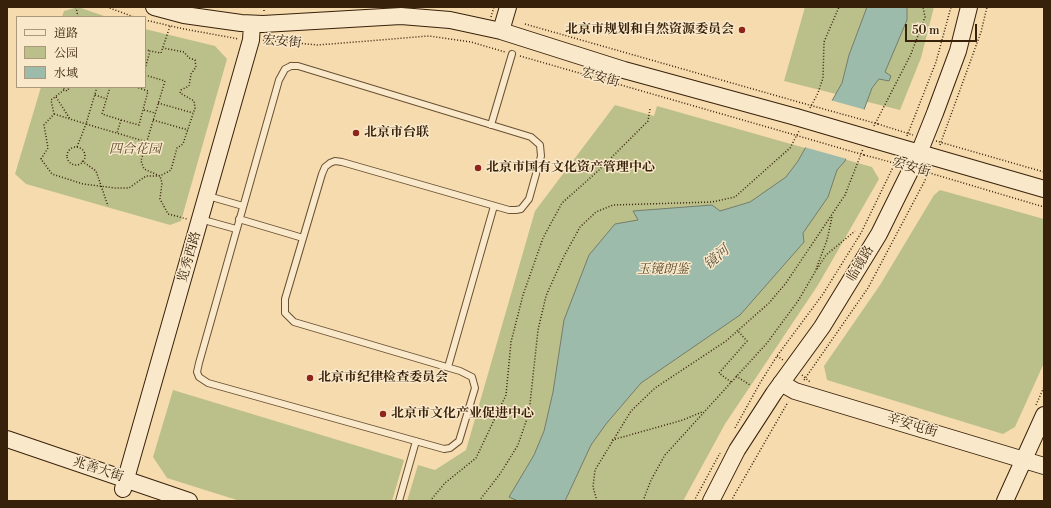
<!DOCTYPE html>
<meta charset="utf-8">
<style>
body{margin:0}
#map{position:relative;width:1051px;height:508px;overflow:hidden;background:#f6dbae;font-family:"Libre Bodoni","Noto Serif SC",serif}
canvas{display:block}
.frame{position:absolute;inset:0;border:8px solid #38210a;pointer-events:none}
.legend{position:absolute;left:16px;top:16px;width:130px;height:72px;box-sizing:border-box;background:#f9e8ca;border:1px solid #ac987d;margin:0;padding:5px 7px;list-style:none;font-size:12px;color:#38210a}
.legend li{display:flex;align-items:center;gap:8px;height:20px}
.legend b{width:20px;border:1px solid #ac987d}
.scale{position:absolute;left:905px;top:24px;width:72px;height:18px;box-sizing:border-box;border:2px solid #38210a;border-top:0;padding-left:5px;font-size:12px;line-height:14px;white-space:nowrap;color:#38210a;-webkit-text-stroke:3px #f9e8ca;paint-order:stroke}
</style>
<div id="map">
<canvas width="1051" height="508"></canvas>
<div class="frame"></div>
<ul class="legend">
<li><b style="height:5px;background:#f9e8ca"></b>道路</li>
<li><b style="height:11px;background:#bbc08b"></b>公园</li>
<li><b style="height:11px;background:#9dbbab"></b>水域</li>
</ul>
<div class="scale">50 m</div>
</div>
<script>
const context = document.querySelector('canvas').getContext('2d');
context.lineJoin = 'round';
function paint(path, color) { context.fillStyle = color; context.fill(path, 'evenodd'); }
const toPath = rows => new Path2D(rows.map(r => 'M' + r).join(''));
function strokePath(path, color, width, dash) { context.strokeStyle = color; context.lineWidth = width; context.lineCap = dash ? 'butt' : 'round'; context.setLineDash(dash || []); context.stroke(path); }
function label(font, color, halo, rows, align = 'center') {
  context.font = font + ' "Libre Bodoni","Noto Serif SC",serif'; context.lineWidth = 3; context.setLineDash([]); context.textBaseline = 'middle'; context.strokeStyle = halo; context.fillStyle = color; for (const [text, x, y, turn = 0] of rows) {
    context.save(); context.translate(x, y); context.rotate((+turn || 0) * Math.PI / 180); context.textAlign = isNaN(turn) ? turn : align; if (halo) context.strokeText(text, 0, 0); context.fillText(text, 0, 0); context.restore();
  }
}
const green = toPath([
 [78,7,107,17,62,17,64,11],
 [805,7,934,7,921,58,900,110,784,81],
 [145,29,215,46,227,59,181,221,170,225,26,184,15,174,41,87,145,87],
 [615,105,654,116,657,106,872,167,879,179,818,285,725,424,683,501,407,501,418,465,435,470,466,450,535,211],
 [940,190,1044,219,1044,363,1015,427,1003,434,827,380,824,366,880,285,934,195],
 [173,390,404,460,392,501,240,501,167,478,153,457]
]);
const water = toPath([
 [867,7,907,7,907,20,885,72,891,76,889,81,879,79,872,88,845,161,837,170,828,197,803,233,804,242,740,315,641,383,606,424,591,445,565,501,518,501,509,497,534,455,544,431,553,392,564,320,589,255,615,224,638,220,633,211,712,205,720,211,750,202,786,177,798,161,842,83,849,55,867,7]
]);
const pier = toPath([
 [830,100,866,110,847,159,804,147]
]);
const path = toPath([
 [76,7,78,17],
 [107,7,134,17],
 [264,11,264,7],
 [491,17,494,7],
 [145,20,184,29,239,39],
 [525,24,802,103],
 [263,40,318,45,429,36,471,42,505,52],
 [145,49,150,51],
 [520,56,788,133],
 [145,69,150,51,161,53,170,26],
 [145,75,165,81,141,161,144,169,160,176,162,183,160,199,168,214,187,219],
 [61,87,67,91,70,87],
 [97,87,86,124,147,142],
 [110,87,102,114,121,120,117,133],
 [64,90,51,100,54,114,44,125,48,148,41,159,52,174,83,184,115,188,129,188,146,176,160,176,171,170,177,148,183,144,195,108,194,101,180,93,181,90,189,86,191,74,196,67,195,60,189,58,184,52,163,48],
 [95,95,107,99],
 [56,97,70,119],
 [158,103,193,113],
 [810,108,818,93,823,78,824,42,839,7],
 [144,110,155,113],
 [54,114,86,124,77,147],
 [121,120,139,125,148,91,136,87],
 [153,120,188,130],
 [878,124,913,135],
 [874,126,911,54,925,17,923,7],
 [907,136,936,62,951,7],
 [936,141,1044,172],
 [940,145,981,32,987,7],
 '67 156a9 9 0 1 1 18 0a9 9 0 1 1-18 0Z',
 [864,155,898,164],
 [82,161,96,171,108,206],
 [923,171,1044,207],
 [817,269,826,255,855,231],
 [777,356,783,360],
 [802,375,810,382],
 [736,376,750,385],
 [804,380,868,288,931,169],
 [731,382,719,373,747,341,737,330],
 [1036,405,1044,387],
 [735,428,760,383,777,356,823,294,861,233,897,159],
 [612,440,683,420,702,412],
 [430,501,445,483,476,458,506,395,511,342,523,295,543,238,562,203,599,170,648,121,650,109],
 [479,501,500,474,518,445,529,413,538,330,546,296,563,258,580,227,596,212,613,205,712,202,735,197,790,148,799,131],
 [597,501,593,487,595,470,631,411,655,388,726,341,769,303,786,283,845,195,863,149],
 [643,501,651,480,665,455,767,343,798,301,815,272,827,240,832,217],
 [694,501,720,453],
 [731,501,788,402]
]);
const lane = toPath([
 [291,66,298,66,531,137,540,145,541,156,529,199,521,209,516,210,509,210,342,162,335,161,330,163,325,167,322,174,285,299,285,313,294,322,460,371,472,377,475,388,459,441,450,448,444,449,208,383,199,377,197,372,199,363,279,80,285,69,291,66],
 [491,125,512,54],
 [208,196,243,206],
 [200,219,236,229],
 [239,219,303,238],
 [448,367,494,206],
 [399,501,416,441]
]);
const secondary = toPath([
 [154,7,184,15,241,23,263,24,401,16,450,20,501,31,624,70,796,117],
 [501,31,508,7],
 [871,139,1044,189],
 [781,383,795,391,1044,466],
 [7,439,189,501],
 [123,489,251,40,252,24],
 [711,501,737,450,774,393,822,327,879,234,919,153,935,113,958,51,969,7],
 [1005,501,1044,415]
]);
const pathBridge = toPath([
 [802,103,878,124],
 [788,133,864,155]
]);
const secondaryBridge = toPath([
 [796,117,871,139]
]);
const markers = [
 [742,30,4,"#8f2418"],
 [356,133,4,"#8f2418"],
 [478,168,4,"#8f2418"],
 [310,378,4,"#8f2418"],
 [383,414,4,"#8f2418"]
];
const poiNames = [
 ["北京市规划和自然资源委员会",734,30,"right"],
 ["北京市台联",364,133],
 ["北京市国有文化资产管理中心",486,168],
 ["北京市纪律检查委员会",318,378],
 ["北京市文化产业促进中心",391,414]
];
const streetNames = [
 ["宏安街",282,42,5],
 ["宏安街",600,78,16],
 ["宏安街",911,168,16],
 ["览秀西路",190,257,-74],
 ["临镜路",861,264,-59],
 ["辛安屯街",912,426,17],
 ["兆善大街",98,470,18]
];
const parkNames = [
 ["四合花园",135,150],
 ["玉镜朗鉴",663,270]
];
const waterNames = [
 ["镜河",717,258,-41]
];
paint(green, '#bbc08b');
paint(water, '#9dbbab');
strokePath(water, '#757d6b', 1);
paint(pier, '#f6dbae');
strokePath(lane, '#685033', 8);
strokePath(secondary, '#38210a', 18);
strokePath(path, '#38210a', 1.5, [1, 2]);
strokePath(lane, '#f9e8ca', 6);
strokePath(secondary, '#f9e8ca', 16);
strokePath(secondaryBridge, '#38210a', 18, []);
strokePath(pathBridge, '#38210a', 1.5, [1, 2]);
strokePath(secondaryBridge, '#f9e8ca', 16);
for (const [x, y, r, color] of markers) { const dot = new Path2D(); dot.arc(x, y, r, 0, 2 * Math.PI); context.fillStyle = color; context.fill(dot); strokePath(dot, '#f9e8ca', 1.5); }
label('bold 13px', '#38210a', '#f9e8ca', poiNames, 'left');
label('13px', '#38210a', '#f9e8ca', streetNames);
label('italic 13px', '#59492a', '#f9e8ca', parkNames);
label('italic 14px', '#564f3a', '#f9e8ca', waterNames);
</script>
